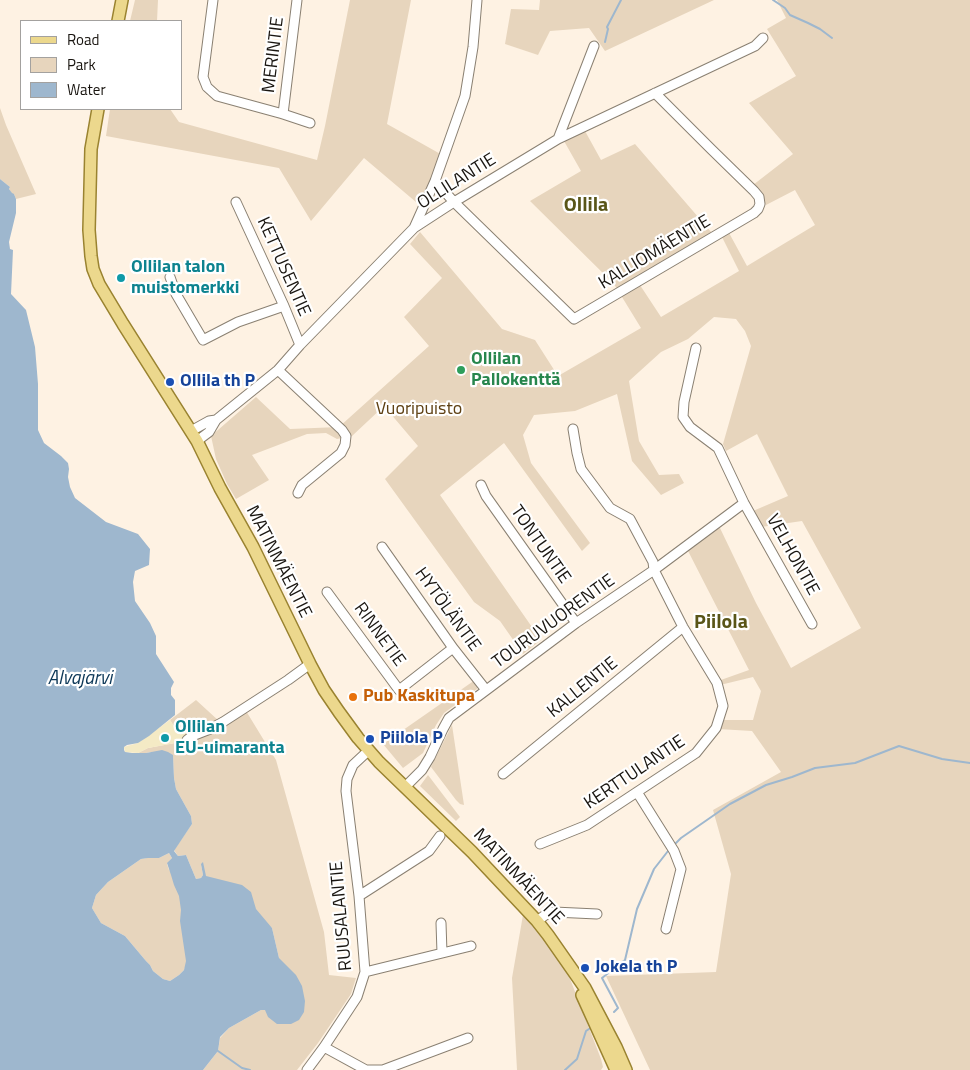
<!DOCTYPE html>
<meta charset="utf-8">
<style>
body{margin:0}
#map{position:relative;width:970px;height:1070px;overflow:hidden;background:#fef2e3;font-family:"Titillium Web",sans-serif}
canvas{display:block}
.legend{position:absolute;left:20px;top:20px;width:162px;height:90px;box-sizing:border-box;background:#fff;border:1px solid #a3a19f;margin:0;padding:6px 9px;list-style:none;font-size:15px;color:#191510}
.legend li{display:flex;align-items:center;gap:10px;height:25px}
.legend b{width:25px;border:1px solid #a3a19f}
</style>
<div id="map">
<canvas width="970" height="1070"></canvas>
<ul class="legend">
<li><b style="height:6px;background:#ecd88d"></b>Road</li>
<li><b style="height:14px;background:#e7d5bd"></b>Park</li>
<li><b style="height:14px;background:#9eb7ce"></b>Water</li>
</ul>
</div>
<script>
const context = document.querySelector('canvas').getContext('2d');
context.lineJoin = 'round';
function paint(path, color) { context.fillStyle = color; context.fill(path, 'evenodd'); }
const toPath = rows => new Path2D(rows.map(r => 'M' + r).join(''));
function strokePath(path, color, width, dash) { context.strokeStyle = color; context.lineWidth = width; context.lineCap = dash ? 'butt' : 'round'; context.setLineDash(dash || []); context.stroke(path); }
function label(font, color, halo, rows, align = 'center') {
  context.font = font + ' "Titillium Web",sans-serif'; context.lineWidth = 4.5; context.setLineDash([]); context.textBaseline = 'middle'; context.strokeStyle = halo; context.fillStyle = color; for (const [text, x, y, turn = 0] of rows) {
    context.save(); context.translate(x, y); context.rotate((+turn || 0) * Math.PI / 180); context.textAlign = isNaN(turn) ? turn : align; if (halo) context.strokeText(text, 0, 0); context.fillText(text, 0, 0); context.restore();
  }
}
const green = toPath([
 [135,0,158,0,157,21,130,21],
 [350,0,411,0,387,124,444,156,423,208,364,158,311,221,279,168,106,136,110,109,170,109,179,122,317,160,325,126],
 [540,0,714,0,605,51,589,28,550,31,538,55,505,44,511,9,539,10],
 [777,0,970,0,970,1070,650,1070,606,976,716,972,731,874,713,810,781,772,752,731,718,729,720,720,753,720,761,691,753,677,720,685,718,681,749,670,687,549,719,526,756,603,791,668,861,628,802,521,761,527,753,511,788,496,757,434,726,451,723,444,751,346,745,331,736,319,714,317,688,339,661,352,629,381,639,441,659,475,679,474,684,483,661,495,632,461,617,394,575,411,534,415,523,435,531,463,590,543,582,551,504,443,440,495,541,640,523,654,500,621,474,602,385,479,418,446,384,406,352,436,337,439,326,433,307,434,252,455,269,480,236,499,227,484,216,459,211,436,256,397,290,429,339,427,429,346,404,317,442,278,410,244,420,232,502,329,535,340,558,376,641,328,614,284,530,201,581,171,564,141,585,131,601,160,635,144,712,233,636,279,661,317,739,271,721,235,728,231,747,266,815,225,795,190,766,205,753,185,793,154,749,103,796,76,767,29,786,18],
 [0,108,6,125,36,194,16,199,14,194,12,194,9,189,10,187,0,179],
 [475,680,477,683,477,689,444,713,436,725,423,753,403,768,383,744],
 [196,700,219,721,243,706,276,760,324,932,329,975,356,978,351,994,318,1043,297,1070,203,1070,218,1051,220,1038,229,1028,261,1010,265,1010,279,958,272,928,206,878,201,864,203,875,201,878,196,879,186,855,178,856,174,850,192,824,191,816,176,789,174,778,173,756,151,752,146,753,138,753,148,748,175,743,180,744,181,740,186,736,184,732,175,728,170,720],
 [452,725,464,805,460,804,456,800,431,767],
 [428,775,460,817,456,821,420,786],
 [169,853,172,858,167,864,169,870,177,875,191,953,184,970,179,975,170,981,163,979,153,971,150,965,146,961,125,936,101,923,92,908,96,895,108,882,141,859,147,858,159,858],
 [523,915,545,937,567,971,601,1059,603,1067,601,1070,517,1070,512,978]
]);
const sand = toPath([
 [170,720,175,728,179,731,193,732,186,736,181,740,180,744,175,743,148,748,138,753,125,752,124,747,138,743]
]);
const water = toPath([
 [0,179,10,187,9,189,12,193,14,194,16,199,16,213,9,242,10,249,13,250,11,294,26,310,35,347,38,384,38,430,44,443,61,456,68,463,69,469,68,477,70,487,75,498,106,522,138,534,150,549,149,565,135,571,133,582,135,601,150,623,156,636,156,654,174,682,171,688,171,695,175,700,175,715,149,736,138,743,127,745,124,747,124,750,125,752,132,753,146,753,162,750,168,752,173,755,174,778,176,789,191,816,192,824,174,851,178,856,186,855,196,879,201,878,203,875,201,864,203,862,206,876,242,885,251,892,256,909,272,928,279,958,296,975,302,986,305,1001,304,1012,299,1020,291,1024,277,1024,268,1017,265,1010,261,1010,229,1028,220,1037,218,1051,203,1070,0,1070],
 [169,853,172,858,167,863,171,875,174,885,179,896,181,910,180,921,186,961,184,970,179,975,170,981,163,979,153,971,150,965,146,961,125,936,101,923,92,908,96,895,108,882,141,859,148,858,159,858]
]);
const stream = toPath([
 [773,0,785,8,790,15,808,23,820,29,832,38],
 [605,42,608,29,607,27,621,0],
 [676,843,681,838,730,804,766,785,792,777,815,768,855,763,899,746,942,759,970,763],
 [614,1012,618,1008,602,978,625,960,637,909,654,869,668,851],
 [218,1051,242,1068,250,1070],
 [565,1070,577,1059,586,1031,592,1027]
]);
const minor = toPath([
 [213,0,203,77,207,87,217,96,283,114,310,123],
 [283,114,297,0],
 [558,139,594,46],
 [435,181,454,202,574,319,754,213,758,209,760,204,759,197,754,191,711,149,655,93],
 [236,202,284,306,300,345],
 [414,228,435,181,465,96,473,47,477,0],
 [170,277,176,294,203,340,238,322,284,306],
 [696,348,684,402,683,417,690,427,718,448,744,503,812,624],
 [278,370,342,430,346,436,345,445,341,453,302,485,298,493],
 [191,431,209,421,216,420],
 [197,441,209,432,216,420,278,370,300,345,414,228,454,202,558,139,755,46,763,38],
 [481,485,486,496,576,623],
 [382,547,453,648,486,690],
 [327,592,399,690,453,648],
 [187,740,192,736,210,729,223,722,288,680,310,664],
 [503,774,683,627],
 [405,787,422,770,430,757,443,729,449,718,576,623,654,570,744,503],
 [637,792,674,851,681,869,666,929],
 [540,844,587,825,696,753,716,728,723,706,717,683,683,627,654,570,653,562,630,519,610,508,581,469,577,453,573,429],
 [359,896,429,851,440,836],
 [537,921,548,913,554,912,597,914],
 [441,923,442,953],
 [365,972,471,946],
 [324,1047,366,1070,383,1070,468,1038],
 [307,1070,324,1047,357,997,365,972,359,896,346,791,347,779,353,765,368,751]
]);
const major = toPath([
 [118,21,122,0],
 [98,109,91,149,89,230,91,256,93,269,99,284,123,324,197,441,220,488,253,547,310,664,324,690,339,712,358,738,379,762,472,852,537,921,548,935,585,988,616,1047,626,1070],
 [582,995,616,1070]
]);
const markers = [
 [121,278,5,"#0f9aa8"],
 [461,370,5,"#2e9e5b"],
 [170,382,5,"#1a4fb4"],
 [353,697,5,"#e8710a"],
 [165,738,5,"#0f9aa8"],
 [370,739,5,"#1a4fb4"],
 [585,968,5,"#1a4fb4"]
];
const streetNames = [
 ["MERINTIE",274,55,-83],
 ["OLLILANTIE",457,182,-32],
 ["KALLIOMÄENTIE",655,253,-31],
 ["KETTUSENTIE",283,267,66],
 ["TONTUNTIE",540,545,55],
 ["VELHONTIE",792,555,61],
 ["MATINMÄENTIE",278,562,63],
 ["HYTÖLÄNTIE",447,610,54],
 ["TOURUVUORENTIE",554,622,-36],
 ["RINNETIE",379,635,54],
 ["KALLENTIE",583,688,-39],
 ["KERTTULANTIE",635,773,-34],
 ["MATINMÄENTIE",518,877,47],
 ["RUUSALANTIE",342,916,-95]
];
const cultureNames = [
 ["Ollilan talon",131,268],
 ["muistomerkki",131,289],
 ["Ollilan",175,728],
 ["EU-uimaranta",175,749]
];
const leisureNames = [
 ["Ollilan",471,360],
 ["Pallokenttä",471,381]
];
const transitNames = [
 ["Ollila th P",180,382],
 ["Piilola P",380,739],
 ["Jokela th P",595,968]
];
const parkNames = [
 ["Vuoripuisto",419,410]
];
const foodNames = [
 ["Pub Kaskitupa",363,697]
];
const waterNames = [
 ["Alvajärvi",80,679]
];
const quarterNames = [
 ["Ollila",586,206],
 ["Piilola",721,623]
];
paint(green, '#e7d5bd');
paint(sand, '#f4eac5');
paint(water, '#9eb7ce');
strokePath(stream, '#9eb7ce', 2);
strokePath(minor, '#8a8072', 11);
strokePath(major, '#9a8330', 14);
strokePath(minor, '#fff', 9);
strokePath(major, '#ecd88d', 11);
for (const [x, y, r, color] of markers) { const dot = new Path2D(); dot.arc(x, y, r, 0, 2 * Math.PI); context.fillStyle = color; context.fill(dot); strokePath(dot, '#fff', 2); }
label('18px', '#191510', '#fff', streetNames);
label('bold 18px', '#0d838f', '#fff', cultureNames, 'left');
label('bold 18px', '#27864d', '#fff', leisureNames, 'left');
label('bold 18px', '#164399', '#fff', transitNames, 'left');
label('18px', '#5e4013', '#fff', parkNames);
label('bold 18px', '#c56008', '#fff', foodNames, 'left');
label('italic 19px', '#0c3757', '#fff', waterNames);
label('bold 20px', '#595518', '#fff', quarterNames);
</script>
